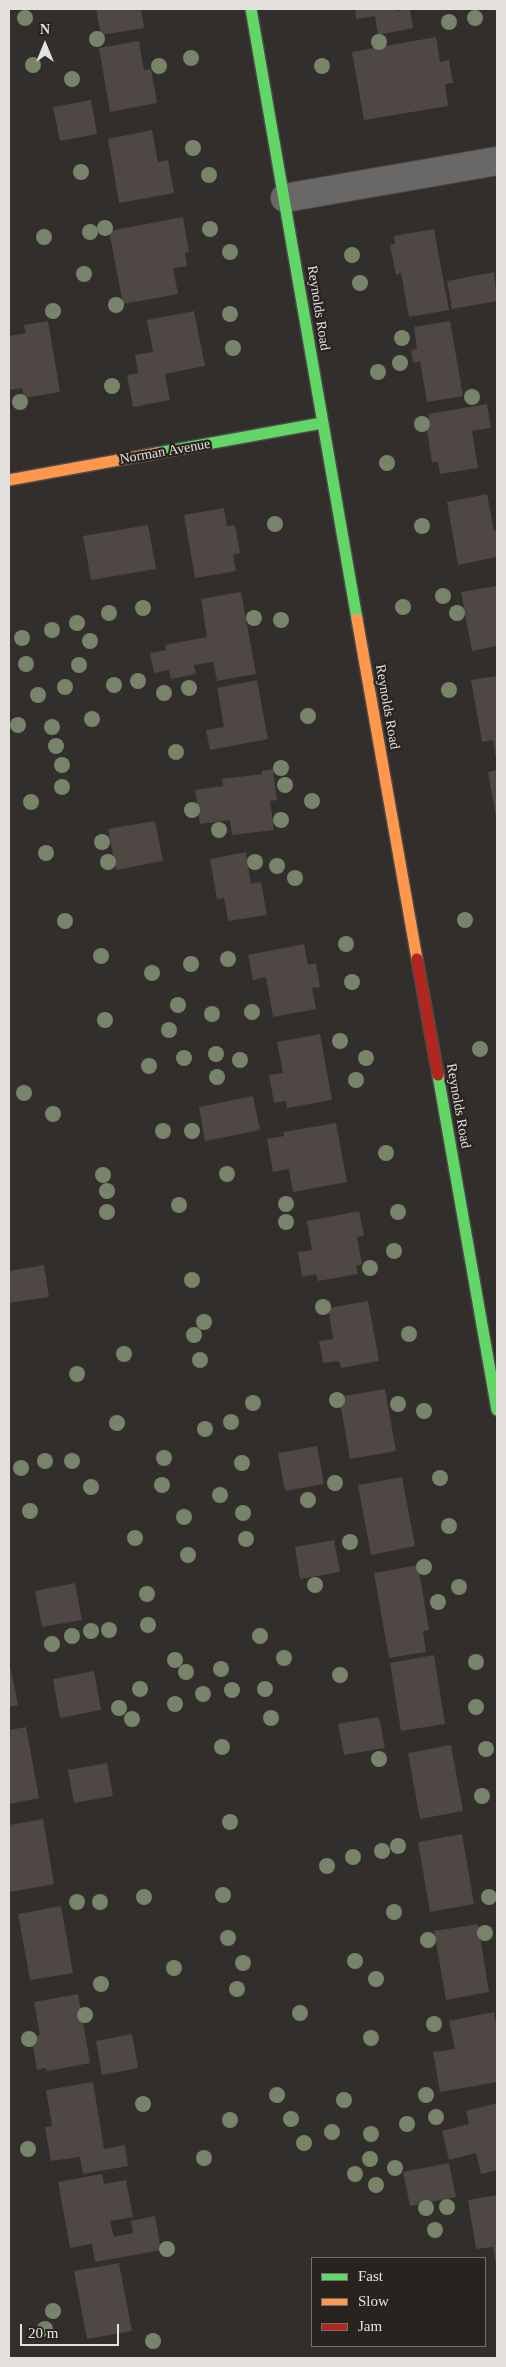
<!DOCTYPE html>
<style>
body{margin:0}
#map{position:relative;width:506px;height:2367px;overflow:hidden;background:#312e2c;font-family:"Times New Roman",serif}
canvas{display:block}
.frame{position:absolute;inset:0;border:10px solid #e3e0de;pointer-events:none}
.legend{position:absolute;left:311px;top:2257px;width:175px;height:90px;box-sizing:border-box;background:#292320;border:1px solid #736f6c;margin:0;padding:6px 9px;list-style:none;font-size:15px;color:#e3e0de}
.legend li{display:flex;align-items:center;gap:10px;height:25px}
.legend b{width:25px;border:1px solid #736f6c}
.north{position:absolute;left:20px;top:20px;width:50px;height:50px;-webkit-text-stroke:4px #292320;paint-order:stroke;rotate:0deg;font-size:14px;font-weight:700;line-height:20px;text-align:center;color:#e3e0de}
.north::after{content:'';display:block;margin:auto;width:18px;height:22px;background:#e3e0de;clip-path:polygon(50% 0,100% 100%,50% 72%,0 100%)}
.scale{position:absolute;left:20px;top:2324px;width:99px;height:22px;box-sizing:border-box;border:2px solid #e3e0de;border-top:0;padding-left:6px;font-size:15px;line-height:18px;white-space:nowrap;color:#e3e0de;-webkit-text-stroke:4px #292320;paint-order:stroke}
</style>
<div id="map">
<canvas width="506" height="2367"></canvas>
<div class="frame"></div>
<ul class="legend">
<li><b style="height:6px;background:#63d668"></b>Fast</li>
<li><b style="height:6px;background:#ff974d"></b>Slow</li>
<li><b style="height:6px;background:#b3261e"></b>Jam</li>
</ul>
<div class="north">N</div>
<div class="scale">20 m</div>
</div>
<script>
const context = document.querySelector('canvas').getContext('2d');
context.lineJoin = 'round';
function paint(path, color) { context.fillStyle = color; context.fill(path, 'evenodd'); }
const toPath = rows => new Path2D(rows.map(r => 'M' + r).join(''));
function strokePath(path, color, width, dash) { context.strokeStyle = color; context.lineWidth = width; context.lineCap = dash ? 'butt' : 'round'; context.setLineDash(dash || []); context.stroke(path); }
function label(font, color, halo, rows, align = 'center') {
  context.font = font + ' "Times New Roman",serif'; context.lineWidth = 4.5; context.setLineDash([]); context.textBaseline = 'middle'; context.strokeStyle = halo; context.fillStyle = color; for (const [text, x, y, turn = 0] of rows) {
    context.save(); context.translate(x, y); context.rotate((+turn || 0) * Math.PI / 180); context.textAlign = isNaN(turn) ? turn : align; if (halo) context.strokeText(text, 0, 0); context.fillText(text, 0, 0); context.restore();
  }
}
const building = toPath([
 [96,9,141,9,144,28,101,35],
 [355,9,396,9,396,11,410,9,413,28,378,35,375,16,356,19],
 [436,37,440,62,449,60,453,83,445,84,448,106,364,120,352,52],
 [139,41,144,70,151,69,157,103,110,112,99,48],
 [91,100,97,134,60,141,53,107],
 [152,130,158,162,168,160,174,193,119,203,108,139],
 [183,217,189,252,185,253,187,266,173,268,178,294,123,304,109,231],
 [434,229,449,310,409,317,401,273,396,275,390,245,395,244,394,236],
 [494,272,497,301,452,309,447,281],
 [194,311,205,366,165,374,170,400,133,407,127,375,138,373,135,355,153,352,147,320],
 [48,321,60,392,24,398,22,388,9,390,9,336,26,333,24,325],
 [450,321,463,396,427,402,420,361,413,363,411,350,417,349,414,327],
 [487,404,491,428,472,431,478,468,440,474,438,462,432,462,426,425,430,424,428,414],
 [487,494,494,531,497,530,497,557,458,565,447,502],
 [224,508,227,526,235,525,240,553,233,555,236,571,195,578,184,515],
 [148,525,156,569,91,580,83,536],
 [497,586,497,646,472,651,461,592],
 [241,592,256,674,217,681,213,662,194,665,196,674,171,679,169,670,154,673,150,653,166,650,165,645,207,637,201,599],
 [497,676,497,758,496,758,493,740,482,742,471,680],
 [257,680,268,739,210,750,206,730,224,727,217,688],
 [273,769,277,800,270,801,274,830,232,835,230,820,200,824,195,790,223,786,222,779,262,774,262,771],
 [497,770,497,816,496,816,488,772],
 [155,821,163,861,116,870,108,829],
 [246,852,251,884,261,882,267,915,228,921,224,898,217,899,210,859],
 [304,944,308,965,316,963,320,987,312,988,316,1009,273,1017,266,977,253,980,248,955],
 [320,1034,332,1100,287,1108,286,1101,274,1103,269,1075,283,1073,277,1042],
 [253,1096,260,1130,205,1141,199,1107],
 [336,1123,347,1182,293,1192,289,1169,273,1172,267,1139,284,1136,283,1132],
 [359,1211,364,1236,357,1237,362,1264,356,1266,358,1274,318,1281,316,1274,302,1277,298,1252,312,1250,307,1221],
 [44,1265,49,1297,9,1303,9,1271],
 [368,1301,379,1361,341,1368,339,1361,323,1363,319,1341,333,1339,328,1308],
 [385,1389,396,1451,350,1459,339,1397],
 [317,1446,324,1484,285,1491,278,1453],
 [402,1477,415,1546,371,1555,358,1485],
 [334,1540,340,1572,300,1579,295,1547],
 [418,1565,429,1630,423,1631,426,1652,389,1658,374,1573],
 [75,1583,82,1620,42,1627,35,1591],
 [434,1655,445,1724,401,1731,390,1663],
 [9,1661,18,1705,9,1707],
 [94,1671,101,1710,60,1718,53,1679],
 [379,1717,385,1748,344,1755,338,1724],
 [26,1727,39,1798,9,1804,9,1730],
 [451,1745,463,1811,420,1819,408,1753],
 [107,1763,113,1796,74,1803,68,1770],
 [43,1819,54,1884,10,1892,9,1825],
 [462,1834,474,1904,430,1912,418,1842],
 [61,1906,73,1973,30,1980,18,1914],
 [478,1924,489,1992,446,2000,434,1931],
 [78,1994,90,2063,48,2071,45,2068,37,2070,31,2037,40,2035,34,2002],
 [494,2012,497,2029,497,2082,440,2092,433,2052,455,2049,449,2021],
 [132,2034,138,2068,102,2075,96,2041],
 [93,2082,104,2149,125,2145,128,2166,83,2174,80,2157,51,2161,45,2127,52,2126,46,2090],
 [497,2103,497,2170,481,2174,476,2153,449,2160,442,2131,469,2124,466,2111],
 [449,2163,456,2197,410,2206,403,2172],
 [102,2174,104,2184,126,2180,133,2217,110,2221,114,2237,133,2233,131,2221,155,2216,161,2250,95,2262,92,2244,70,2248,58,2182],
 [497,2195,497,2265,496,2265,493,2247,476,2249,468,2200],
 [119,2263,132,2331,87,2339,74,2271]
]);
const street = toPath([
 [285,198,497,161]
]);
const fast = toPath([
 [251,9,357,619],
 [157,453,322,423],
 [438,1075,497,1410]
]);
const slow = toPath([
 [9,480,157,453],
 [357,619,417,959]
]);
const jam = toPath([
 [417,959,438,1075]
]);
const trees = [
 [25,18],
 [475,18],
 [449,22],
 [97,39],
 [379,42],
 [191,58],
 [33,65],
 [159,66],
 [322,66],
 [72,79],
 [193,148],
 [81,172],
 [209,175],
 [105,228],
 [210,229],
 [90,232],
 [44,237],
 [230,252],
 [352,255],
 [84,274],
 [360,283],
 [116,305],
 [53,311],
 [230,314],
 [402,338],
 [233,348],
 [400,363],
 [378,372],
 [112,386],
 [472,397],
 [20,402],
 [422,424],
 [387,463],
 [275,524],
 [422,526],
 [443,596],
 [403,607],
 [143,608],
 [109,613],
 [457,613],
 [254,618],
 [281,620],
 [77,623],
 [52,630],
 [22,638],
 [90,641],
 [26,664],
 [79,665],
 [138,681],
 [114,685],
 [65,687],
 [189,688],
 [449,690],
 [164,693],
 [38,695],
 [308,716],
 [92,719],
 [18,725],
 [52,727],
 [56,746],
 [176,752],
 [62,765],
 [281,768],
 [285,785],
 [62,787],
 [312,801],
 [31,802],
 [192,810],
 [281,820],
 [219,830],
 [102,842],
 [46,853],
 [108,862],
 [255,862],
 [277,866],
 [295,878],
 [465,920],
 [65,921],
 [346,944],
 [101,956],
 [228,959],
 [191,964],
 [152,973],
 [352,982],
 [178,1005],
 [252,1012],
 [212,1014],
 [105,1020],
 [169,1030],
 [340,1041],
 [480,1049],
 [216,1054],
 [184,1058],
 [366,1058],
 [240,1060],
 [149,1066],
 [217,1077],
 [356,1080],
 [24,1093],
 [53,1114],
 [163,1131],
 [192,1131],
 [386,1153],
 [227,1174],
 [103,1175],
 [107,1191],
 [286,1204],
 [179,1205],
 [107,1212],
 [398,1212],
 [286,1222],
 [394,1251],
 [370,1268],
 [192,1280],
 [323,1307],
 [204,1322],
 [409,1334],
 [194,1335],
 [124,1354],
 [200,1360],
 [77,1374],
 [337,1400],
 [253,1403],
 [398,1404],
 [424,1411],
 [231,1422],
 [117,1423],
 [205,1429],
 [164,1458],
 [45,1461],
 [72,1461],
 [242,1463],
 [21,1468],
 [440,1478],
 [335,1483],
 [162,1485],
 [91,1487],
 [220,1495],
 [308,1500],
 [30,1511],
 [243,1513],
 [184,1517],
 [449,1526],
 [135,1538],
 [246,1539],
 [350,1542],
 [188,1555],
 [424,1567],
 [315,1585],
 [459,1587],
 [147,1594],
 [438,1602],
 [148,1625],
 [109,1630],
 [91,1631],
 [72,1636],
 [260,1636],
 [52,1644],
 [284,1658],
 [175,1660],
 [476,1662],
 [221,1669],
 [186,1672],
 [340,1675],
 [140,1689],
 [265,1689],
 [232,1690],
 [203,1694],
 [175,1704],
 [476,1707],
 [119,1708],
 [271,1718],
 [132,1719],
 [222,1747],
 [486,1749],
 [379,1759],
 [482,1796],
 [230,1822],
 [398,1846],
 [382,1851],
 [353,1857],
 [327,1866],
 [223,1895],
 [144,1897],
 [489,1897],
 [77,1902],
 [100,1902],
 [394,1912],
 [485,1933],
 [228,1938],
 [428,1940],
 [355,1961],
 [243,1963],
 [174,1968],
 [376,1979],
 [101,1984],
 [237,1989],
 [300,2013],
 [85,2015],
 [434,2024],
 [371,2038],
 [29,2039],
 [277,2095],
 [426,2095],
 [344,2100],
 [143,2104],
 [436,2117],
 [291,2119],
 [230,2120],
 [407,2124],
 [332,2132],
 [371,2134],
 [304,2143],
 [28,2149],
 [204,2158],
 [370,2159],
 [395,2168],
 [355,2174],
 [376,2185],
 [447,2207],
 [426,2208],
 [435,2230],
 [167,2249],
 [53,2311],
 [45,2329],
 [153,2341]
];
const streetNames = [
 ["Reynolds Road",318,308,81],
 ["Norman Avenue",165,452,-10],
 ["Reynolds Road",387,707,80],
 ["Reynolds Road",458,1106,80]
];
paint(building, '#4e4743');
strokePath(street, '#4d4b49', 30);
strokePath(fast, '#4d4b49', 14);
strokePath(slow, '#4d4b49', 14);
strokePath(jam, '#4d4b49', 14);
strokePath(street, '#6a6866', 28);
strokePath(fast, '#63d668', 11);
strokePath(slow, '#ff974d', 11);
strokePath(jam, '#b3261e', 11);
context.fillStyle = '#778469';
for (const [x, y] of trees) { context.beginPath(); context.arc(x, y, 8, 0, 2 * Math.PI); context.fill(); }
label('14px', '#e3e0de', '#292320', streetNames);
</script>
